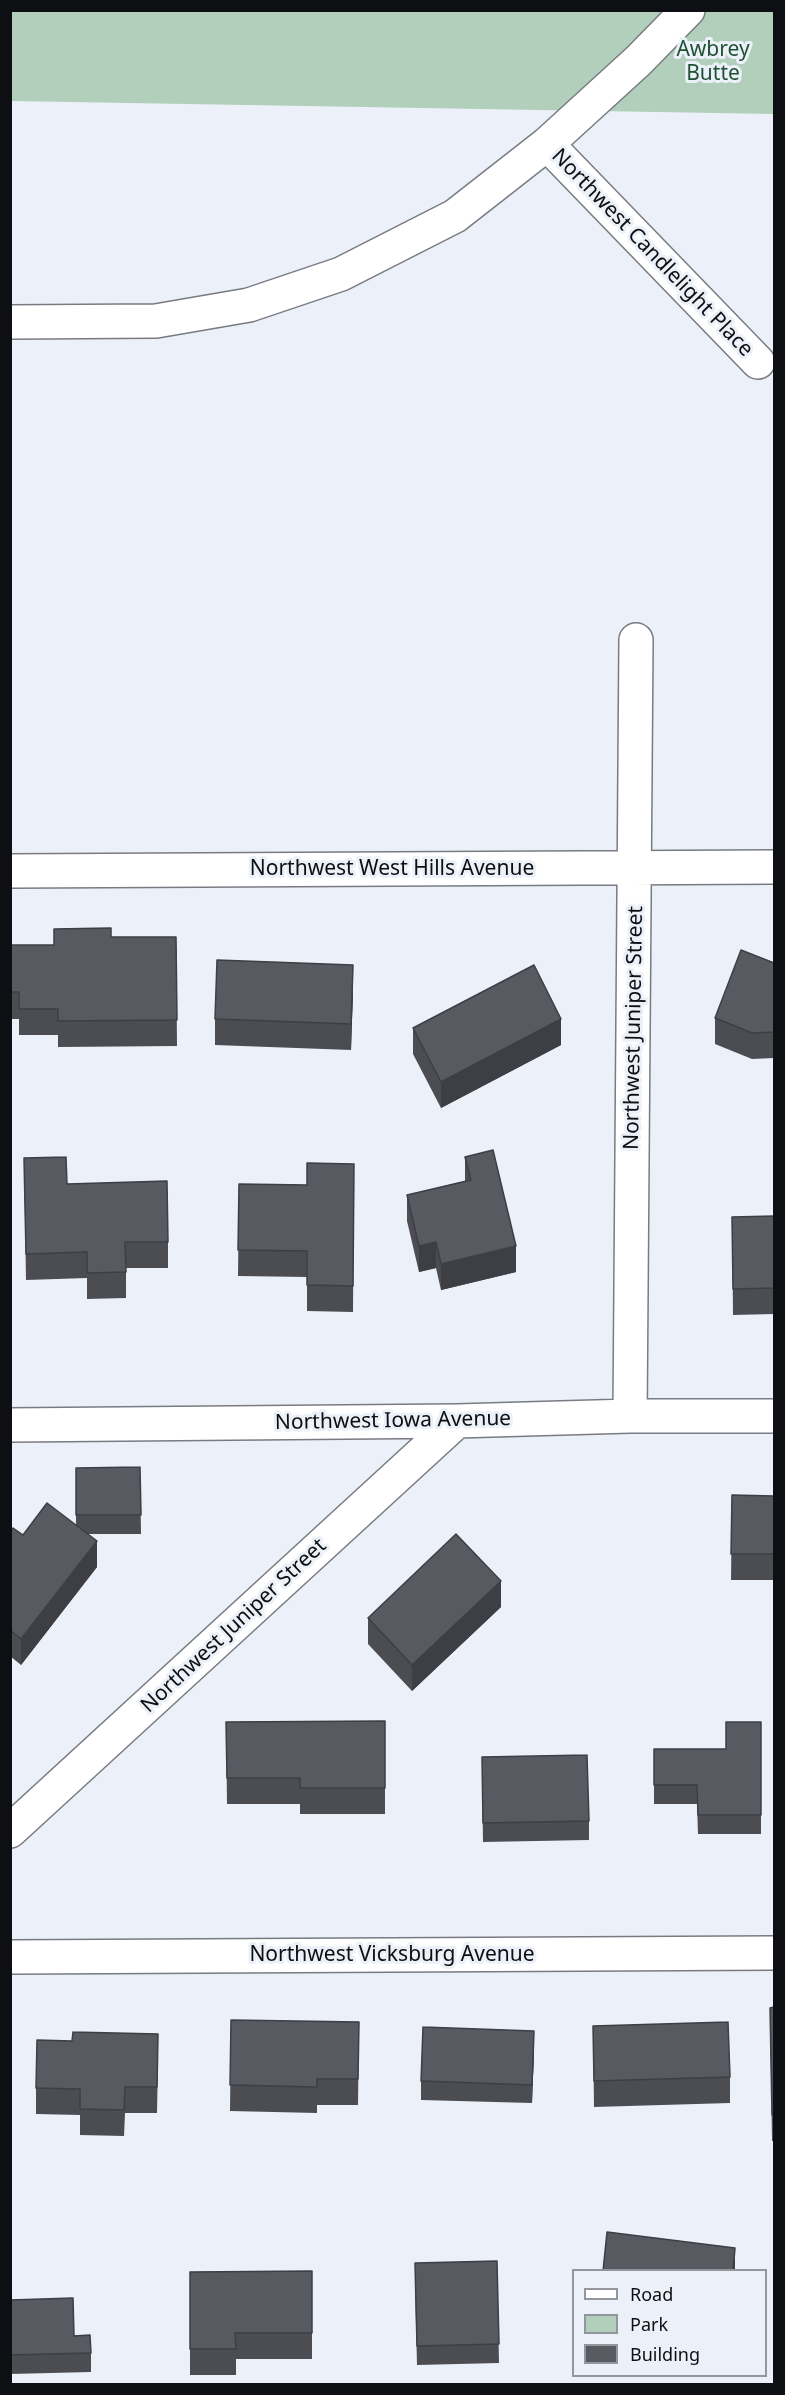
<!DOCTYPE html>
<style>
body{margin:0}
#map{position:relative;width:785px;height:2395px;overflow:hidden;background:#ecf0f8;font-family:"Noto Sans",sans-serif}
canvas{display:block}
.frame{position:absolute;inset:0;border:12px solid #0e0f12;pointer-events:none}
.legend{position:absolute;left:572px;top:2269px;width:195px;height:108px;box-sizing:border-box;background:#ecf0f8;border:2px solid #93969c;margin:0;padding:8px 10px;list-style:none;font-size:18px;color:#0e0f12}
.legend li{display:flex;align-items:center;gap:12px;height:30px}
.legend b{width:30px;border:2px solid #93969c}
</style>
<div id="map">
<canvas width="785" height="2395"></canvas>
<div class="frame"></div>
<ul class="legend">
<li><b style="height:8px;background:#fff"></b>Road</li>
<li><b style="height:16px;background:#b2cfbb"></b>Park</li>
<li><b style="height:16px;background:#575a61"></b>Building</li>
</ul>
</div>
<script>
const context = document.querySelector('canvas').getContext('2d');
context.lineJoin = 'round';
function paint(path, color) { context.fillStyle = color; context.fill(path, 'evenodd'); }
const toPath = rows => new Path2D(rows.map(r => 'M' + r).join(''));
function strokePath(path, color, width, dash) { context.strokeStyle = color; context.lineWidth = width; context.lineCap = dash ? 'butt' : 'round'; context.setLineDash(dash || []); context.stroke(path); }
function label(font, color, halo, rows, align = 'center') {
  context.font = font + ' "Noto Sans",sans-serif'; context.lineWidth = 6; context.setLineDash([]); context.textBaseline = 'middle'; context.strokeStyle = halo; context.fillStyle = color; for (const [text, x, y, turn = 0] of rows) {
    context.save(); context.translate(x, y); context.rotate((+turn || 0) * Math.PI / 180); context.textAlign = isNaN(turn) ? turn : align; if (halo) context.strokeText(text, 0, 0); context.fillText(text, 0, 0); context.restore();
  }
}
const green = toPath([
 [11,11,774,11,774,114,11,101]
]);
const minor = toPath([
 [547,144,758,362],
 [10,322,156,321,249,305,341,274,455,216,547,144,638,61,688,10],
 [10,871,774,867],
 [630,1416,636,640],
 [10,1425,457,1421,630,1416,774,1416],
 [10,1831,457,1421],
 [10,1957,774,1953]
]);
const wall = toPath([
 [111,937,176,937,177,1046,58,1047,58,1035,19,1035,19,1019,10,1019,10,945,54,945],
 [774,963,774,1058,752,1059,715,1044,715,1018],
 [353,991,351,1050,215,1045,215,1019],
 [413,1028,561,1045,441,1108,413,1054],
 [465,1157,516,1272,441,1290,436,1268,419,1272,407,1221,407,1195,465,1181],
 [24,1158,168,1242,168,1268,126,1268,126,1298,87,1299,87,1278,26,1280],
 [354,1164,353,1312,307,1311,307,1277,238,1276,239,1184,307,1185],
 [774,1216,774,1314,733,1315,732,1217],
 [140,1467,141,1534,88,1534,97,1567,21,1665,10,1656,10,1531,23,1535,76,1525,76,1468],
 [732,1495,774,1496,774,1580,731,1580],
 [501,1607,412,1691,368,1644,368,1618],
 [385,1721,385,1814,300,1814,300,1804,227,1804,226,1722],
 [761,1722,761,1834,698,1834,697,1804,654,1804,654,1749,726,1749],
 [482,1776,589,1821,589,1840,483,1842],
 [774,2007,774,2141,772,2141,770,2008],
 [231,2020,359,2022,358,2105,317,2105,317,2113,230,2111],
 [593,2026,730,2077,730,2103,594,2107],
 [534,2050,532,2103,421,2100,421,2081],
 [158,2060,157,2113,125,2113,124,2136,80,2135,80,2115,36,2114,36,2088],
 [497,2261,499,2363,417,2365,415,2282],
 [312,2271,312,2359,236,2359,236,2375,190,2375,190,2272],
 [10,2300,74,2336,91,2353,91,2372,10,2374]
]);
const shadedWall = toPath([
 [353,965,353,991,351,1050,351,1024],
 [561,1019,561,1045,441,1108,441,1082],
 [436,1242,436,1268,419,1272,419,1246],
 [516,1246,516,1272,441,1290,441,1264],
 [97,1541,97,1567,21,1665,21,1639],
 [501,1581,501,1607,412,1691,412,1665],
 [534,2031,534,2050,532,2103,532,2085],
 [735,2248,735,2271,733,2271]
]);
const building = toPath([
 [111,928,111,937,176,937,177,1020,58,1021,58,1009,19,1009,19,992,10,992,10,945,54,945,54,929,111,928],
 [741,950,774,963,774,1032,752,1033,715,1018,741,950],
 [217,960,353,965,351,1024,215,1019,217,960],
 [534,965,561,1019,441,1082,413,1028,534,965],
 [493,1150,516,1246,441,1264,436,1242,419,1246,407,1195,471,1180,465,1157,493,1150],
 [66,1157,67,1184,167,1181,168,1242,125,1242,126,1272,87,1273,87,1252,26,1254,24,1158,66,1157],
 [307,1163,354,1164,353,1286,307,1285,307,1251,238,1250,239,1184,307,1185,307,1163],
 [774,1216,774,1288,733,1289,732,1217,774,1216],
 [140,1467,141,1515,76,1515,76,1468,140,1467],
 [732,1495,774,1496,774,1554,731,1554,732,1495],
 [47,1503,97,1541,21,1639,10,1630,10,1531,13,1528,23,1535,47,1503],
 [456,1534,501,1581,412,1665,368,1618,456,1534],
 [385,1721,385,1788,300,1788,300,1778,227,1778,226,1722,385,1721],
 [726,1722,761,1722,761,1815,698,1815,697,1785,654,1785,654,1749,726,1749,726,1722],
 [587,1755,589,1821,483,1823,482,1757,587,1755],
 [774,2007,774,2115,772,2115,770,2008,774,2007],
 [231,2020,359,2022,358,2079,317,2079,317,2087,230,2085,231,2020],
 [728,2022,730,2077,594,2081,593,2026,728,2022],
 [423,2027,534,2031,532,2085,421,2081,423,2027],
 [73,2032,158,2034,157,2087,125,2087,124,2110,80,2109,80,2089,36,2088,37,2040,72,2041,73,2032],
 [607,2232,735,2248,733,2271,603,2271,607,2232],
 [497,2261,499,2344,417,2346,415,2263,497,2261],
 [312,2271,312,2333,235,2333,236,2349,190,2349,190,2272,312,2271],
 [73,2298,74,2336,90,2335,91,2353,10,2355,10,2300,73,2298]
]);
const parkNames = [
 ["Awbrey",713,50],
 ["Butte",713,74]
];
const streetNames = [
 ["Northwest Candlelight Place",652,253,46],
 ["Northwest West Hills Avenue",392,869],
 ["Northwest Juniper Street",634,1028,-89],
 ["Northwest Iowa Avenue",393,1421,-1],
 ["Northwest Juniper Street",234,1626,-43],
 ["Northwest Vicksburg Avenue",392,1955]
];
paint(green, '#b2cfbb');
strokePath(minor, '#787b82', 36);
strokePath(minor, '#fff', 33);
paint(wall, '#4b4d53');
paint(shadedWall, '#3d3f44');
paint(building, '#575a61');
strokePath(building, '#3d3f44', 1.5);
label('21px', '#205133', '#ecf0f8', parkNames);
label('21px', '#0e0f12', '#ecf0f8', streetNames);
</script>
